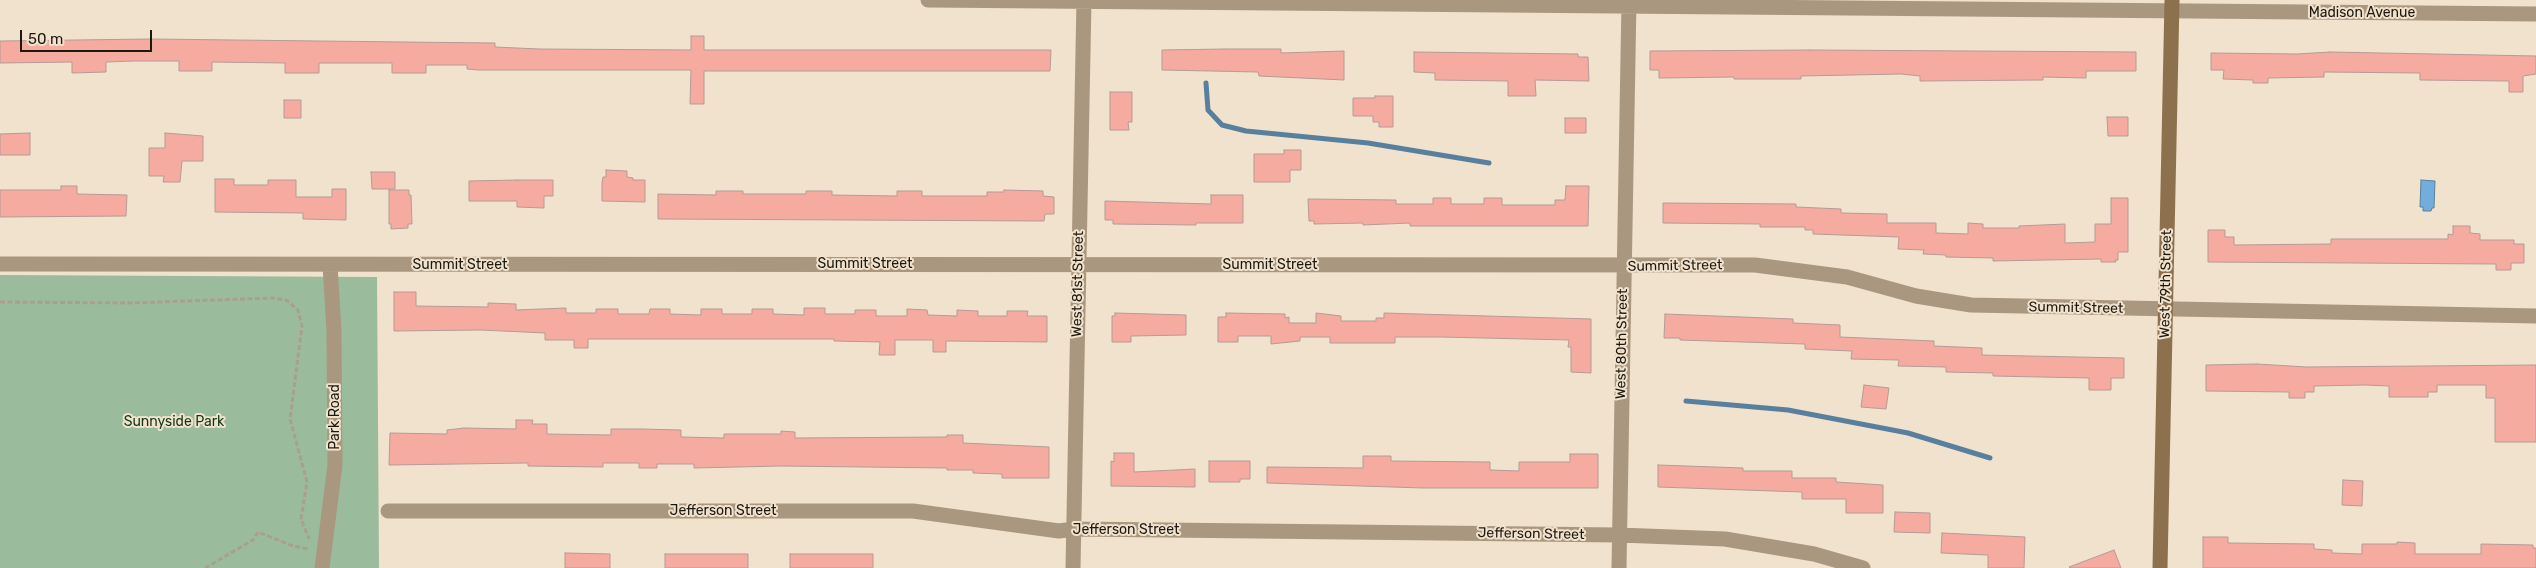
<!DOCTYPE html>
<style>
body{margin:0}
#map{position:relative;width:2536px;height:568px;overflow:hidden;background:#f1e2cd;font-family:Rubik,sans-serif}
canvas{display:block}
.scale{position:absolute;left:20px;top:30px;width:132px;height:22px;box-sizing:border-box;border:2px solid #1d1810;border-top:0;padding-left:6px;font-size:15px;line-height:18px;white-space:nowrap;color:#1d1810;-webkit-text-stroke:4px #f1e2cd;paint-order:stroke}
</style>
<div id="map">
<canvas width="2536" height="568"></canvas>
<div class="scale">50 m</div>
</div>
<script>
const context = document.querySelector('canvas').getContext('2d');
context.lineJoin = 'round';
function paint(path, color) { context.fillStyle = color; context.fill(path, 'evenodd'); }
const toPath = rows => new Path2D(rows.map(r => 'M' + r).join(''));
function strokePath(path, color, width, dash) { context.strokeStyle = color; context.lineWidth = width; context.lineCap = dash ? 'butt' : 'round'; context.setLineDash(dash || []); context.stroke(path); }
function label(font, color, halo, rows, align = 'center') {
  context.font = font + ' Rubik,sans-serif'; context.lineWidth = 4; context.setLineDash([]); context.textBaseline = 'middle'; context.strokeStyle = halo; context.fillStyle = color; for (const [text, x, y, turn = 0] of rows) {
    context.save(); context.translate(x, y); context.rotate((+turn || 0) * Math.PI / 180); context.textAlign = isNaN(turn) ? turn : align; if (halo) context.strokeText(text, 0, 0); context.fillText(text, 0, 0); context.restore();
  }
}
const green = toPath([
 [0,275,377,277,379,568,0,568]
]);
const water = toPath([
 [2421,180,2435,181,2434,208,2432,208,2431,211,2423,211,2423,207,2420,207,2421,180]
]);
const stream = toPath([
 [1206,83,1208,110,1222,125,1246,131,1368,143,1489,163],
 [1686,401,1788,410,1908,433,1990,458]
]);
const building = toPath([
 [691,36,704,36,704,50,1051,50,1050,71,704,71,704,104,690,104,691,70,478,70,467,69,467,65,426,65,426,73,392,73,392,63,319,63,319,73,285,73,285,63,212,62,212,71,179,71,179,61,134,61,106,62,106,72,72,73,72,62,0,63,0,41,151,39,404,42,495,43,495,47,539,49,691,50,691,36],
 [1224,49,1281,49,1281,53,1344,51,1344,80,1259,76,1258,72,1162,70,1162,50,1224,49],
 [1810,50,2136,52,2136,71,2086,71,2086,78,2043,77,2043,80,1920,81,1920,76,1901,74,1801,76,1801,79,1734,79,1734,77,1659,78,1659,70,1650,70,1650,51,1810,50],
 [1414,52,1578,54,1578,57,1588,57,1589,81,1535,80,1536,96,1508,96,1508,81,1435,80,1435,73,1414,72,1414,52],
 [2330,52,2536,56,2536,74,2523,76,2523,92,2509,92,2509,81,2420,80,2420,73,2324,72,2324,77,2268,78,2268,83,2253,83,2253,80,2223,79,2224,70,2211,70,2211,53,2297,54,2330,52],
 [1110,92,1132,92,1132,122,1128,122,1129,130,1110,130,1110,92],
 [1375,96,1393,96,1393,127,1379,127,1379,122,1373,122,1373,116,1353,116,1353,98,1375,98,1375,96],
 [284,100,301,100,301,118,284,118,284,100],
 [2107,117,2128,117,2128,136,2108,136,2107,117],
 [1565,118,1586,118,1586,133,1565,133,1565,118],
 [30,133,30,155,0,155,0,134,30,133],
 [165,133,203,136,203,161,182,161,180,182,163,182,164,176,149,176,149,148,165,148,165,133],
 [1284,150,1301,150,1301,170,1290,170,1290,182,1254,182,1254,154,1284,154,1284,150],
 [606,170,627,171,627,177,633,178,633,180,645,180,645,202,602,201,602,183,603,177,606,177,606,170],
 [371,172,395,172,395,189,372,189,371,172],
 [215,179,234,179,234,185,268,185,268,180,296,180,296,197,332,197,332,189,346,189,346,220,303,219,303,213,215,212,215,179],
 [517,180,553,180,553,196,544,196,544,208,517,207,517,201,469,201,469,181,517,180],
 [61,186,77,186,77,194,127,195,126,216,0,217,0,190,61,190,61,186],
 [1566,186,1589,186,1588,226,1410,226,1410,223,1363,225,1363,223,1314,224,1314,221,1309,221,1308,199,1396,200,1396,204,1433,204,1433,198,1451,198,1451,204,1484,204,1484,198,1502,198,1502,205,1555,205,1555,200,1565,200,1566,186],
 [389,190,409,190,409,195,411,195,412,224,408,224,408,228,391,229,391,224,389,224,389,190],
 [1004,190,1043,191,1043,196,1054,197,1054,214,1045,214,1044,221,658,219,658,194,716,195,716,191,743,191,743,194,806,194,806,191,832,191,832,195,897,196,897,191,922,191,922,196,987,196,987,192,1004,192,1004,190],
 [1211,195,1243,195,1243,223,1196,223,1196,225,1113,224,1113,220,1105,220,1105,201,1211,204,1211,195],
 [2111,198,2128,198,2128,252,2118,252,2118,260,2115,260,2116,262,2101,262,2101,259,1993,261,1993,258,1946,257,1946,255,1923,254,1924,250,1898,249,1899,237,1813,234,1813,230,1805,230,1805,227,1760,227,1760,224,1663,223,1663,203,1796,204,1796,207,1841,209,1841,213,1887,214,1887,223,1936,223,1936,233,1968,234,1968,223,1983,224,1983,228,2019,228,2019,226,2065,224,2065,243,2095,242,2095,224,2111,224,2111,198],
 [2453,226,2470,226,2470,233,2480,234,2480,240,2514,240,2514,244,2524,244,2524,263,2511,263,2511,270,2496,270,2496,264,2208,262,2208,230,2225,230,2225,237,2234,237,2234,245,2331,244,2331,239,2448,239,2448,234,2453,235,2453,226],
 [394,292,416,292,416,306,488,307,488,303,516,304,516,310,566,308,566,313,596,313,596,309,618,309,618,314,649,314,650,309,670,309,670,314,701,315,701,309,722,309,722,314,752,314,752,309,773,309,773,314,804,315,804,308,825,308,825,314,855,314,855,310,876,310,876,316,907,316,907,309,927,310,928,315,957,316,957,310,978,311,978,316,1007,316,1007,311,1028,311,1027,316,1047,316,1047,342,946,341,946,352,933,352,933,340,895,340,895,355,879,355,880,342,834,341,834,339,588,339,588,348,574,348,574,340,545,340,545,333,481,330,394,331,394,292],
 [1115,313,1186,315,1186,335,1131,336,1131,342,1112,342,1112,316,1115,316,1115,313],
 [1226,313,1285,314,1285,318,1289,317,1289,323,1316,323,1316,313,1341,316,1341,321,1376,321,1376,318,1384,318,1384,313,1591,319,1591,373,1571,372,1571,347,1568,347,1569,340,1441,337,1395,337,1395,343,1330,343,1330,337,1300,337,1300,341,1271,344,1271,336,1238,336,1238,342,1218,342,1218,317,1226,317,1226,313],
 [1665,314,1793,319,1793,323,1840,325,1840,337,1934,341,1934,346,1982,348,1982,355,2124,358,2124,378,2111,378,2111,390,2089,390,2089,378,1993,376,1993,373,1946,372,1946,367,1898,366,1899,360,1851,359,1852,351,1805,349,1805,344,1680,340,1680,338,1664,338,1665,314],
 [2257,364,2307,367,2536,365,2536,442,2495,442,2495,398,2486,398,2486,385,2437,385,2437,392,2428,392,2428,397,2389,397,2389,386,2365,385,2314,386,2314,392,2305,392,2305,398,2289,398,2289,392,2206,391,2206,365,2257,364],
 [1864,385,1889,388,1886,409,1861,407,1864,385],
 [516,420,533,420,532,424,547,424,547,434,611,435,611,429,641,429,681,430,681,437,724,438,724,434,781,434,781,431,795,432,795,438,947,437,947,435,963,435,963,443,1049,447,1049,478,1002,478,1002,474,973,473,973,470,947,470,947,468,781,466,694,468,694,464,657,464,657,468,639,468,639,463,603,463,603,467,528,466,528,463,389,465,390,433,447,434,447,430,464,428,516,429,516,420],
 [1114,453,1134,453,1134,472,1195,469,1195,487,1111,486,1111,461,1114,462,1114,453],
 [1570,454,1598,454,1598,488,1423,488,1267,483,1267,467,1363,468,1363,456,1391,456,1391,461,1490,462,1490,470,1519,471,1519,462,1570,462,1570,454],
 [1209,461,1250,461,1250,479,1240,479,1240,482,1209,482,1209,461],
 [1658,465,1743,468,1743,471,1792,471,1792,478,1836,478,1836,482,1883,485,1883,513,1846,513,1846,499,1802,499,1802,492,1658,487,1658,465],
 [2343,480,2363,481,2362,506,2342,505,2343,480],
 [1895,512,1930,513,1930,533,1894,532,1895,512],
 [1942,533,2025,537,2024,568,1988,568,1988,555,1941,553,1942,533],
 [2203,537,2228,537,2228,543,2314,544,2314,549,2332,550,2332,553,2362,554,2362,544,2397,544,2397,542,2415,543,2415,554,2481,554,2481,544,2533,545,2533,548,2536,548,2536,568,2203,568,2203,537],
 [2114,550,2121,568,2070,568,2069,567,2114,550],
 [565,553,610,554,610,568,565,568,565,553],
 [665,554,748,554,748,568,665,568,665,554],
 [790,554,873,554,873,568,790,568,790,554]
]);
const path = toPath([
 [0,302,131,303,272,298,286,300,291,304,298,310,302,326,290,419,307,482,301,519,309,539],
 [205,568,253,540,258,532,293,546,309,549]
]);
const street = toPath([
 [928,0,2536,14],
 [0,264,1755,265,1847,277,1916,296,1971,305,2536,316],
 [388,511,913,511,1059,531,1074,529,1619,535,1725,539,1814,554,1863,568],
 [322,568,335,465,334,331,330,265],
 [1073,568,1084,0],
 [1619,568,1629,0]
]);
const secondary = toPath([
 [2160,568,2172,0]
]);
const streetNames = [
 ["Madison Avenue",2362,13],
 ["Summit Street",865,264],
 ["Summit Street",460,265],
 ["Summit Street",1270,265],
 ["Summit Street",1675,266,-1],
 ["West 81st Street",1078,284,-89],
 ["West 79th Street",2166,284,-89],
 ["Summit Street",2076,308,1],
 ["West 80th Street",1622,344,-89],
 ["Park Road",335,417,-90],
 ["Jefferson Street",723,511],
 ["Jefferson Street",1126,530],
 ["Jefferson Street",1531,534,1]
];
const parkNames = [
 ["Sunnyside Park",174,422]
];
paint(green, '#9abc9c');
paint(water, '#72addb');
strokePath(water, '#58809e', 1);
strokePath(stream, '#58809e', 5);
paint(building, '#f6aba0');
strokePath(building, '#b59a96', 1);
strokePath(path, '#aa9f8e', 3, [5, 2.5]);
strokePath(street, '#aa977f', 15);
strokePath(secondary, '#8d714e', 15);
label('14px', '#1d1810', '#f1e2cd', streetNames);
label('14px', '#103817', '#f1e2cd', parkNames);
</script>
